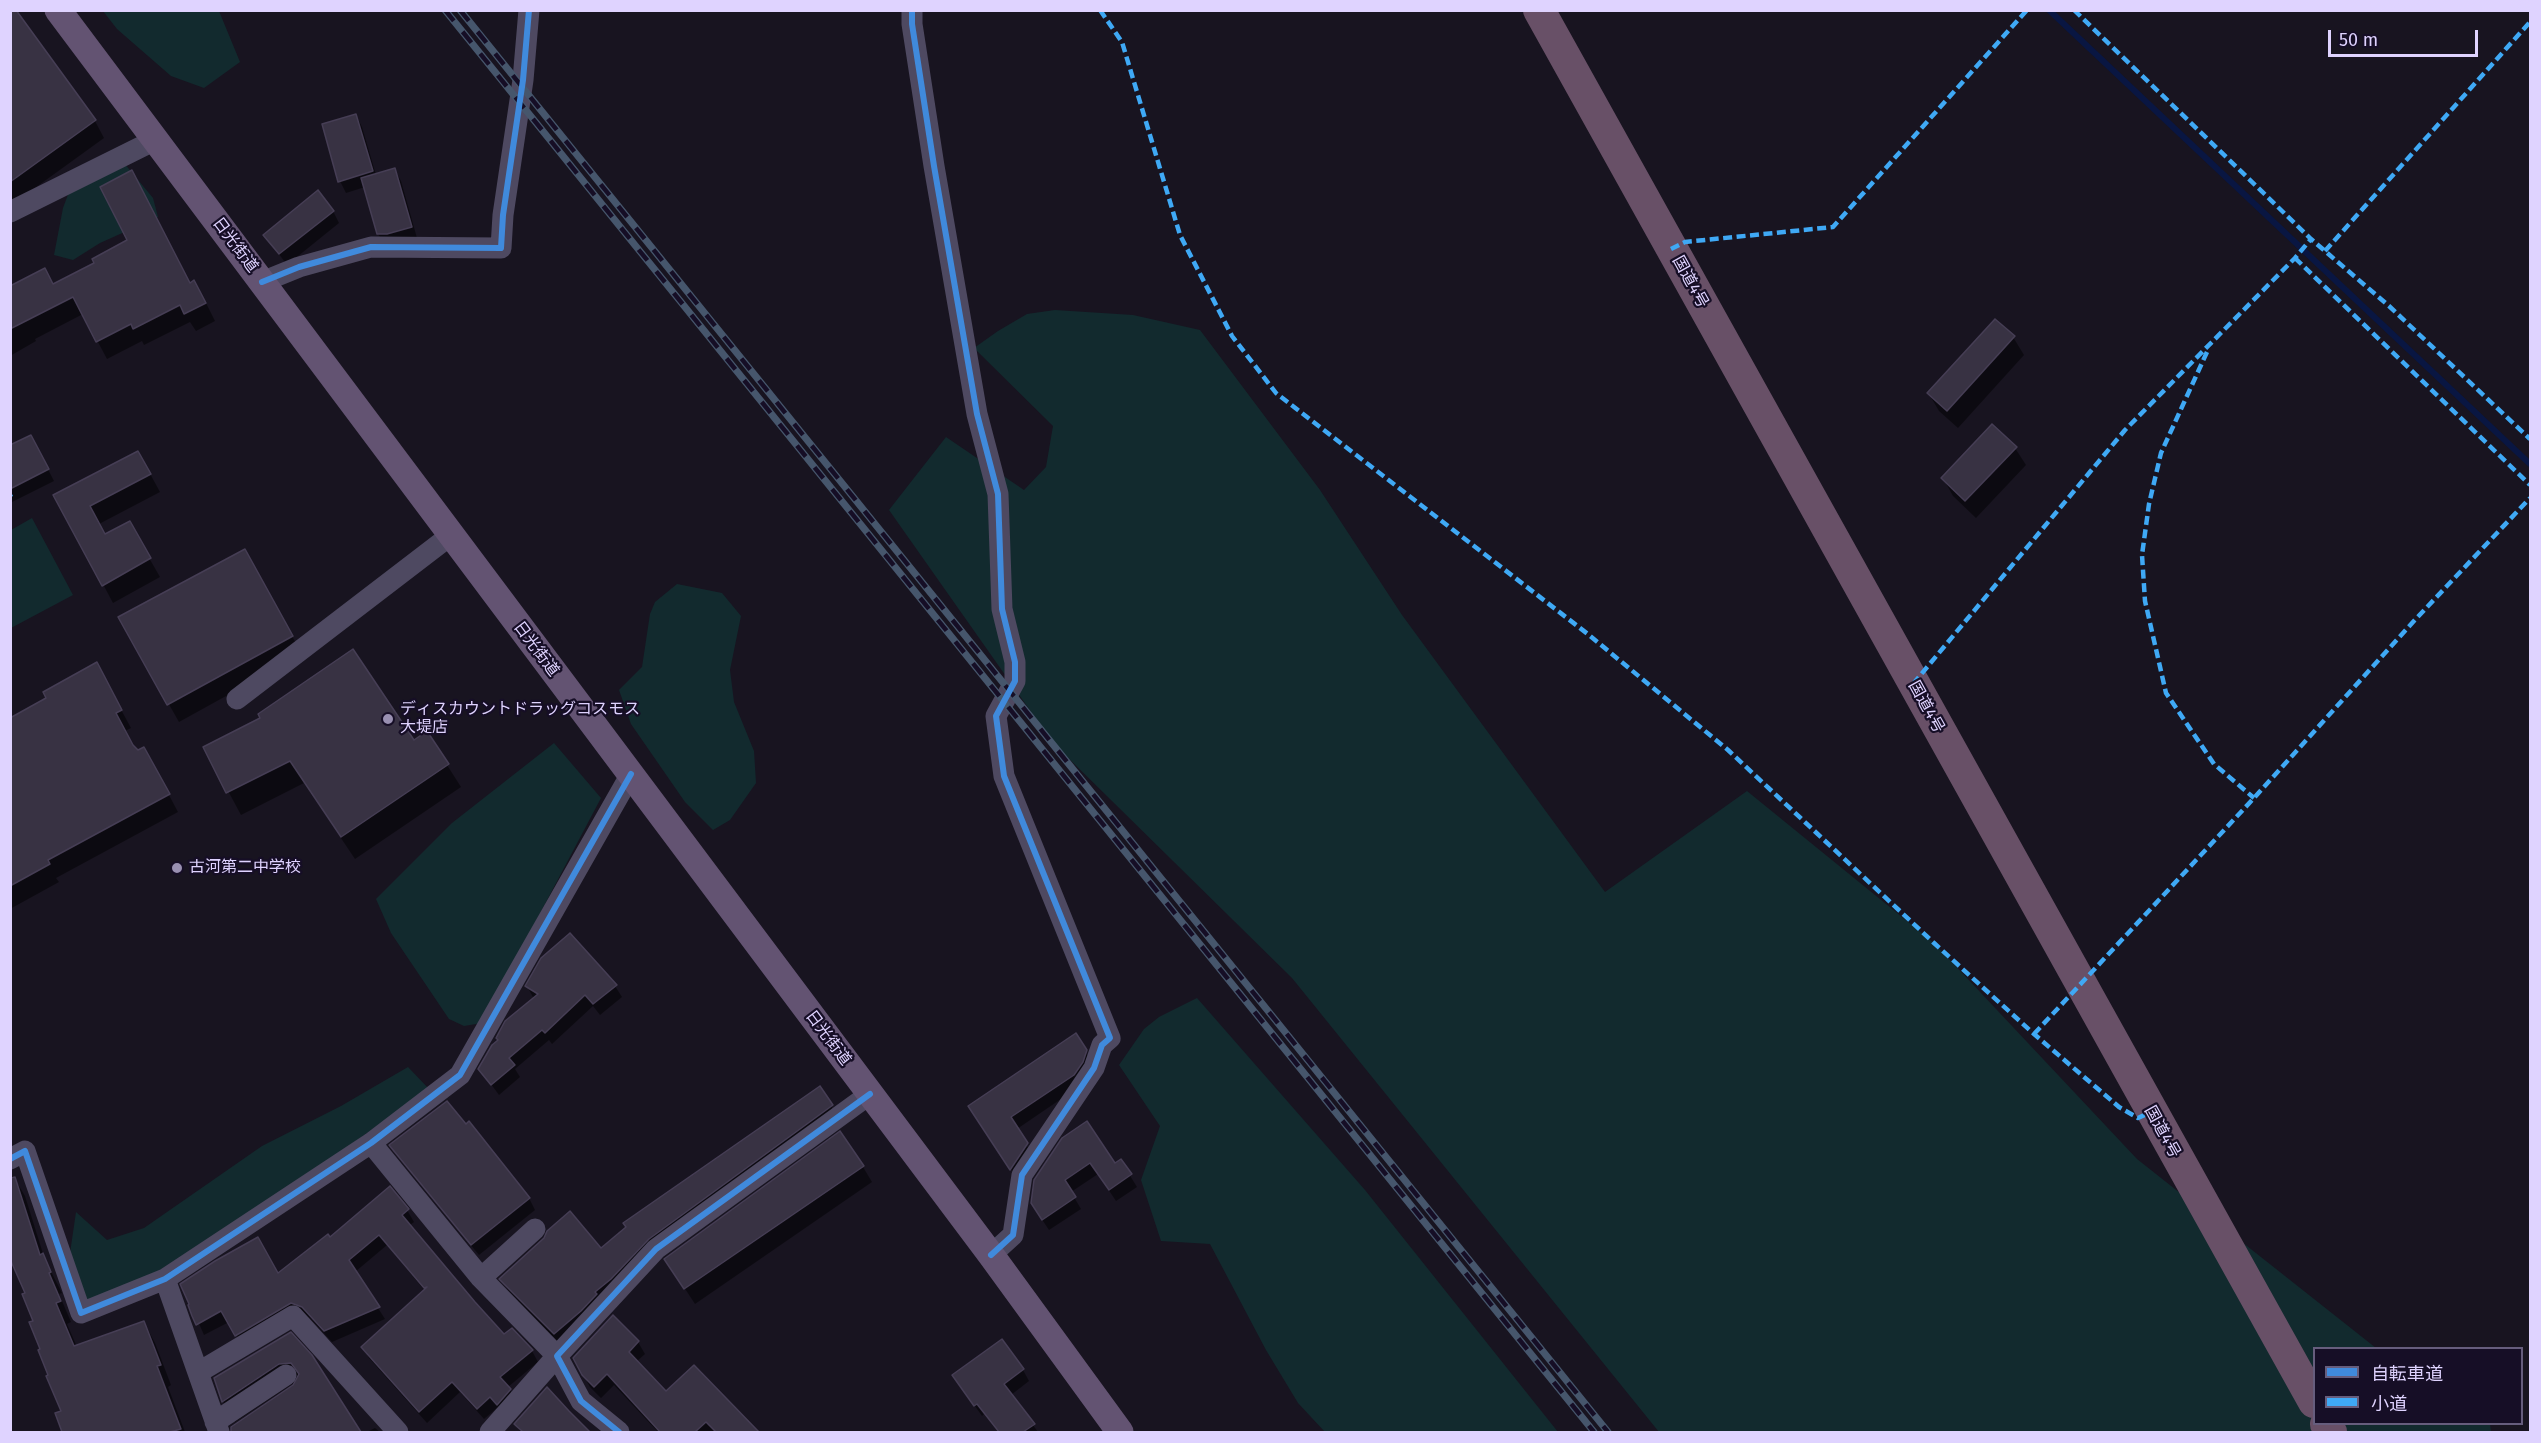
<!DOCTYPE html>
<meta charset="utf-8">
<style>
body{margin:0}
#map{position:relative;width:2541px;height:1443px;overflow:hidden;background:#181420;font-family:"Fira Sans","Noto Sans JP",sans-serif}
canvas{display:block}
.frame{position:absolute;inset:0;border:12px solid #dfd3ff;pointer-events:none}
.legend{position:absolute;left:2313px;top:1347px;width:210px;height:78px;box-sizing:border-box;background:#160e26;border:2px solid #665d7d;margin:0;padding:8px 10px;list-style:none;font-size:18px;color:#dfd3ff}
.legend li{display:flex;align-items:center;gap:12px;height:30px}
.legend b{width:30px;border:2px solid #665d7d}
.scale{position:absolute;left:2328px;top:30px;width:150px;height:27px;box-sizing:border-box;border:3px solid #dfd3ff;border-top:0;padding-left:8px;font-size:18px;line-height:21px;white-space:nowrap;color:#dfd3ff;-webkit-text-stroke:4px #160e26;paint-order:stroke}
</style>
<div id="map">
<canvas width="2541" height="1443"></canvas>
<div class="frame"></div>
<ul class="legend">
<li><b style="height:8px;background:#408adc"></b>自転車道</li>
<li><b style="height:8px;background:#3fa9f5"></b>小道</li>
</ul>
<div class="scale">50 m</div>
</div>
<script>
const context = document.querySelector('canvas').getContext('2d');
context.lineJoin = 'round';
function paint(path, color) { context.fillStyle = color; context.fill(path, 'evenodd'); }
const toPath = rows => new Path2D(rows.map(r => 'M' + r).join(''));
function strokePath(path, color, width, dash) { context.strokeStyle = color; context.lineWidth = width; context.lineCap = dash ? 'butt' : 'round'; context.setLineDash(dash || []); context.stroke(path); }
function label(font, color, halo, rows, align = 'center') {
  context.font = font + ' "Fira Sans","Noto Sans JP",sans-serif'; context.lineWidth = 4.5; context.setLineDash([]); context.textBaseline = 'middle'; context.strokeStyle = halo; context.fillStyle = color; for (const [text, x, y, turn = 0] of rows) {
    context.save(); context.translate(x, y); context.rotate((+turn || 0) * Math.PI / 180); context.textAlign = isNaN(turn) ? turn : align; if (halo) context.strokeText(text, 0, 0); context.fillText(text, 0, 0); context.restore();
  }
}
const green = toPath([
 [103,11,219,11,240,62,204,88,171,76,117,29],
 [124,163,153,198,158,217,100,243,73,260,54,255,63,208,69,192],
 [1055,310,1133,315,1200,330,1320,490,1402,615,1605,892,1747,791,1934,943,2137,1159,2376,1348,2314,1348,2314,1424,2490,1424,2491,1432,1659,1432,1292,978,1053,743,889,510,946,437,1024,490,1046,467,1053,426,974,348,998,331,1027,314],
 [32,518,73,595,11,628,11,530],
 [677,584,722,593,741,616,730,670,734,702,754,751,756,783,730,820,713,830,685,802,631,724,619,690,642,667,650,614,655,602],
 [554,743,601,798,482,1023,464,1026,449,1019,391,933,376,899,452,823],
 [1197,998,1365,1190,1558,1432,1325,1432,1298,1403,1266,1350,1210,1244,1161,1241,1141,1180,1160,1126,1119,1065,1144,1029,1159,1017],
 [408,1067,429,1089,301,1180,164,1270,87,1301,69,1260,76,1212,107,1240,144,1228,262,1146,341,1106]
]);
const shadow = toPath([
 [10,10,95,121,104,138,10,206],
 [356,115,362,127,376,175,395,170,401,181,417,238,385,245,378,234,365,187,346,193,340,181],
 [333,211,339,223,287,265,265,235],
 [190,284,204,299,215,321,196,331,190,322,144,345,142,341,107,359,83,314,35,339,36,341,10,356,10,287],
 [2013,337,2024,355,1958,428,1939,411,1929,394],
 [10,447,37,448,54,481,10,503],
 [2015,448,2026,465,1976,518,1953,496,1943,478],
 [148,470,160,492,99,524,105,536,129,523,160,577,113,603,56,496],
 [254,568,302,654,179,722,120,618],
 [106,682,131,728,125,731,135,749,154,767,178,812,56,878,59,882,10,909,10,720],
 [413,742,447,765,461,787,355,859,304,783,241,815,205,748],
 [527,986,615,986,622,997,600,1015,593,1006,552,1044,549,1040,515,1069,520,1077,499,1095,480,1069,534,999],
 [1085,1051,1092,1063,1080,1086,1017,1129,1033,1156,1018,1180,977,1118],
 [831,1106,838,1118,655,1250,561,1345,508,1290,501,1279,601,1250],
 [1064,1139,1115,1165,1121,1161,1137,1187,1116,1201,1098,1174,1071,1192,1081,1209,1049,1230,1039,1215],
 [391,1146,529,1198,535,1210,479,1255,398,1157],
 [863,1167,872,1182,695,1304,676,1275],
 [10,1176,13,1176,25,1196,45,1260,62,1293,59,1294,71,1322,67,1324,77,1347,144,1322,155,1343,171,1385,168,1387,185,1432,64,1432,57,1414,63,1412,27,1294,10,1261],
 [407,1210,414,1222,410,1225,504,1337,532,1351,538,1362,508,1387,517,1401,504,1415,497,1408,484,1419,460,1392,427,1423,369,1358,363,1347,425,1291,387,1245,355,1272,385,1319,332,1342,310,1318,299,1314,243,1346,229,1322,204,1335,182,1285,278,1275,330,1239],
 [613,1317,638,1342,645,1354,636,1362,666,1393,694,1367,757,1432,658,1432,614,1385,601,1398,590,1387,574,1358],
 [310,1356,359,1432,233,1432,232,1428,298,1384,292,1384,235,1422,223,1401,215,1379],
 [1023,1370,1029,1381,1011,1395,1038,1432,998,1432,984,1414,982,1416,954,1376],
 [547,1389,588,1432,521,1432,516,1424],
 [375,1428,380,1432,367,1432]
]);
const stream = toPath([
 [2049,10,2530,464]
]);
const building = toPath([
 [10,10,16,10,96,120,10,182,10,10],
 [356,114,373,171,338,182,322,124,356,114],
 [395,168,412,227,387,234,377,234,361,178,395,168],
 [132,170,190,283,194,280,206,303,184,314,180,305,133,329,131,324,96,342,73,297,10,329,10,286,45,268,53,284,94,263,92,259,127,240,100,187,132,170],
 [318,190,334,211,279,254,263,235,318,190],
 [1995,319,2015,336,1947,411,1927,393,1995,319],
 [1992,424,2017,447,1965,501,1941,478,1992,424],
 [31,435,49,469,10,489,10,445,31,435],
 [138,451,151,474,90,506,105,534,130,521,151,558,102,586,53,495,138,451],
 [245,549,293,636,167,705,118,617,245,549],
 [353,649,414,740,427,731,449,764,341,837,290,761,226,793,203,747,260,718,258,714,353,649],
 [97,662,122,710,116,713,133,745,138,750,144,747,170,794,48,860,50,864,10,886,10,718,46,698,43,692,97,662],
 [570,933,617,985,593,1004,585,995,545,1033,542,1030,509,1058,515,1065,491,1085,478,1069,492,1045,498,1040,496,1038,505,1021,538,994,525,986,541,958,570,933],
 [1076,1033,1087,1050,1083,1062,1074,1075,1011,1117,1028,1143,1010,1170,968,1106,1076,1033],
 [820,1086,833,1105,649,1239,611,1279,595,1292,597,1294,581,1311,554,1334,499,1279,544,1238,547,1231,570,1211,601,1248,626,1227,623,1223,820,1086],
 [447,1101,466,1124,469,1121,530,1198,471,1245,389,1145,447,1101],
 [1087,1121,1115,1163,1121,1159,1132,1174,1109,1190,1090,1163,1065,1180,1076,1197,1042,1220,1031,1203,1034,1180,1062,1138,1087,1121],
 [840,1131,864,1166,684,1289,664,1259,840,1131],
 [15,1177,40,1255,43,1253,51,1272,49,1273,61,1301,56,1303,74,1346,144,1321,161,1365,157,1366,181,1429,170,1432,62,1432,55,1413,61,1411,46,1376,48,1375,38,1350,40,1349,29,1322,33,1321,22,1294,25,1293,10,1259,10,1178,15,1177],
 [390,1186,409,1209,402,1215,475,1302,504,1334,512,1328,533,1350,500,1377,511,1389,497,1405,490,1397,477,1409,452,1382,419,1412,361,1347,427,1287,424,1288,379,1235,349,1260,380,1307,324,1331,302,1307,291,1303,235,1336,221,1311,196,1325,192,1316,188,1305,189,1304,180,1284,215,1261,258,1237,278,1273,328,1234,330,1237,390,1186],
 [613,1315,639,1341,629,1352,666,1391,694,1365,759,1432,716,1432,706,1422,695,1432,660,1432,607,1374,594,1387,582,1375,573,1358,613,1315],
 [291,1332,312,1355,361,1432,231,1432,231,1427,293,1385,299,1374,291,1363,279,1364,222,1402,214,1378,291,1332],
 [1002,1339,1024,1369,1004,1384,1035,1424,1023,1432,999,1432,977,1404,974,1406,952,1375,1002,1339],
 [547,1387,569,1411,590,1432,523,1432,514,1424,547,1387]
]);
const minor = toPath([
 [912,10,912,24,934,166,977,414,998,494,1002,609,1015,662,1015,681,996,716,1004,776,1110,1038,1102,1045,1094,1068,1022,1175,1013,1235,991,1255],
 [10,212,155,140],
 [262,282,299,267,371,247,501,248,503,215,523,80,529,10],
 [237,699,451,535],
 [371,1143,481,1278],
 [10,1159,25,1151,81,1313,165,1279,371,1143,460,1075,631,774],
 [165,1279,219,1432],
 [199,1372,293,1316,398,1432],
 [215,1422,286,1375],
 [490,1432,557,1356,481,1278,535,1229],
 [619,1432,581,1401,557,1356,656,1249,870,1094]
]);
const major = toPath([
 [58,10,991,1255,1120,1432]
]);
const highway = toPath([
 [1539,10,2314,1402],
 [2326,1424,2331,1432]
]);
const rail = toPath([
 [445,10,1594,1432],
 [460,10,1608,1432]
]);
const quiet = toPath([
 [1100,10,1122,42,1180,235,1232,336,1276,393,1589,635,1728,750,1934,943,2034,1034,2119,1107,2138,1118,2151,1112],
 [2074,10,2311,239,2389,306,2530,439],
 [1671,249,1685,242,1833,227,2027,10],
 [2325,251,2530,22],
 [2295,258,2530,485],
 [2207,352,2161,453,2149,504,2142,555,2145,601,2166,693,2214,764,2254,798],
 [10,495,12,494],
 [1913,684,2125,430,2295,258,2311,239],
 [2034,1034,2254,798,2413,622,2530,498]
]);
const cycleway = toPath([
 [912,10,912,24,934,166,977,414,998,494,1002,609,1015,662,1015,681,996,716,1004,776,1110,1038,1102,1045,1094,1068,1022,1175,1013,1235,991,1255],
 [262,282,299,267,371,247,501,248,503,215,523,80,529,10],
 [10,1159,25,1151,81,1313,165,1279,371,1143,460,1075,631,774],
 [619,1432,581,1401,557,1356,656,1249,870,1094]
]);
const markers = [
 [388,719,6,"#9990b1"],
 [177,868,6,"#9990b1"]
];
const streetNames = [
 ["日光街道",235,245,53],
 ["国道4号",1690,282,61],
 ["日光街道",536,649,53],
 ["国道4号",1926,707,61],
 ["日光街道",828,1038,53],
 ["国道4号",2162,1132,61]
];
const poiNames = [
 ["ディスカウントドラッグコスモス",400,710],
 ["大堤店",400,728],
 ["古河第二中学校",189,868]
];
paint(green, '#122a2e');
paint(shadow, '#0007');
strokePath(stream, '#091642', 6);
paint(building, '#383243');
strokePath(building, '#463e55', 1.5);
strokePath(minor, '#4e4961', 21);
strokePath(major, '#635372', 27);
strokePath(highway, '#685067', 32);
strokePath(rail, '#46566c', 7);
strokePath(rail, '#160e26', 4.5, [14]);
strokePath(quiet, '#3fa9f5', 4.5, [9, 4.5]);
strokePath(cycleway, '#408adc', 6);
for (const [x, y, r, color] of markers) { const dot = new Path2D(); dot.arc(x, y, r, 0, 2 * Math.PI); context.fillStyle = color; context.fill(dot); strokePath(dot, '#160e26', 2); }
label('16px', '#dfd3ff', '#160e26', streetNames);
label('16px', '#dfd3ff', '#160e26', poiNames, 'left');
</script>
